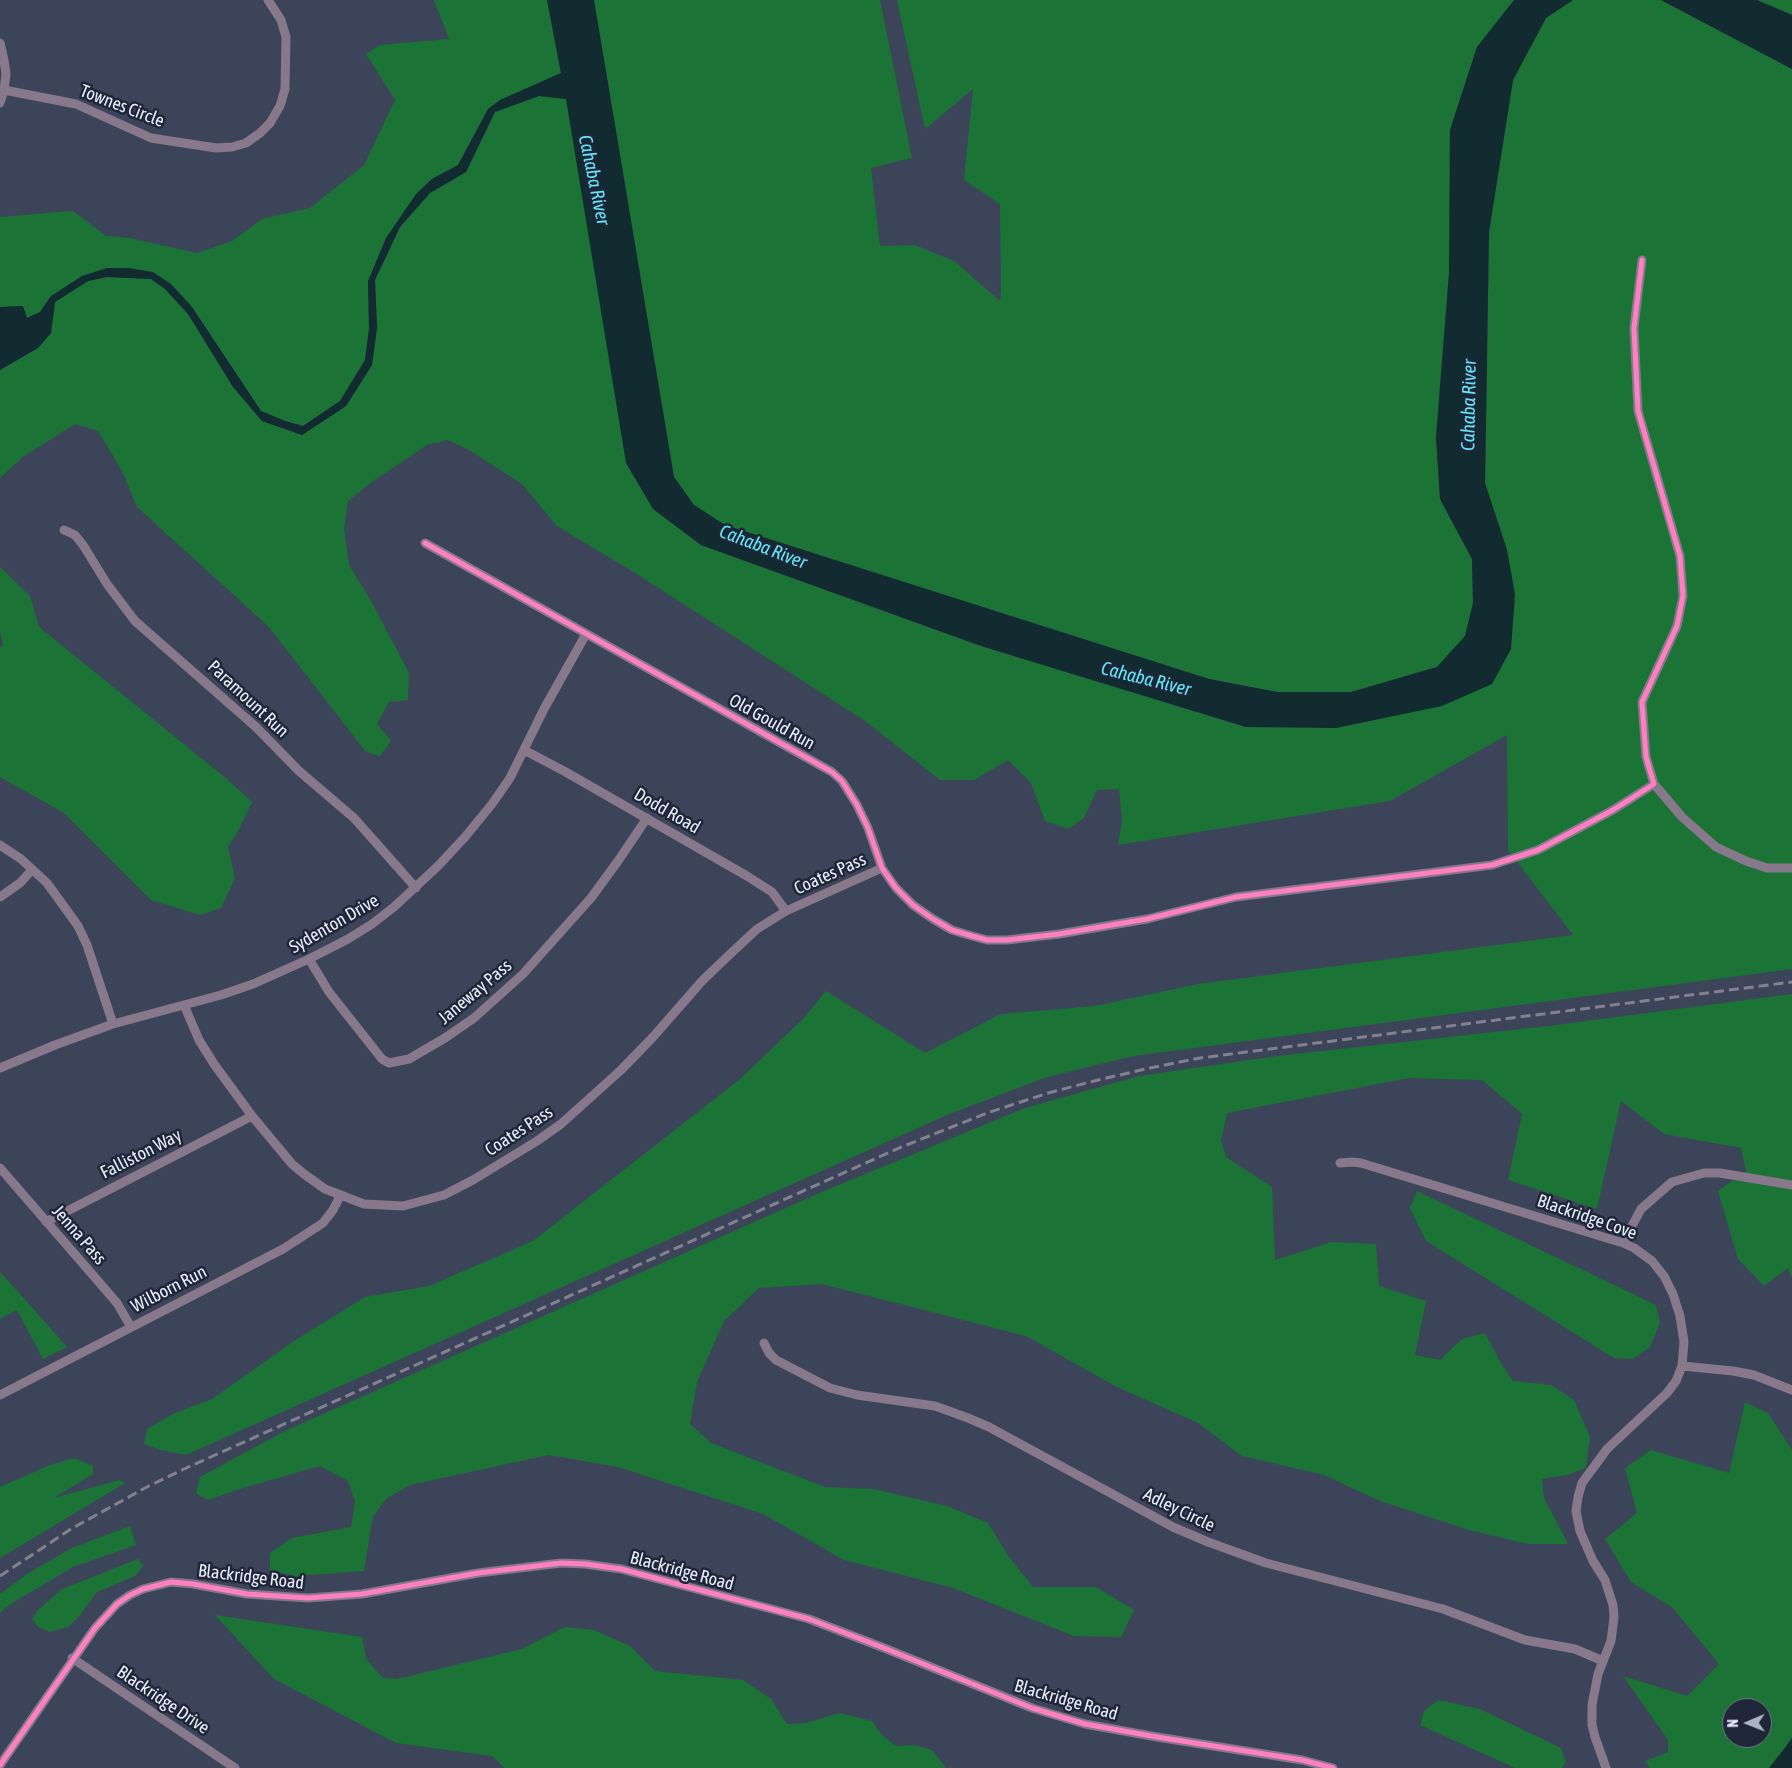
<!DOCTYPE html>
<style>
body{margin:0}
#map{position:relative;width:1792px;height:1768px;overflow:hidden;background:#3c4459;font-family:"Asap Condensed",sans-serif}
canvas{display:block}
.north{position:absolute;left:1722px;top:1698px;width:50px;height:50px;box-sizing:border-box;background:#1f2638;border:1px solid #707687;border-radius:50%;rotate:269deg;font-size:14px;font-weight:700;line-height:20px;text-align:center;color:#e9effe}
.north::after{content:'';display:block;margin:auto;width:18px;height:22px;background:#acb3c4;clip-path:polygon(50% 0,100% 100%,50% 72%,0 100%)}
</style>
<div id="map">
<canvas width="1792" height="1768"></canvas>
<div class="north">N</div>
</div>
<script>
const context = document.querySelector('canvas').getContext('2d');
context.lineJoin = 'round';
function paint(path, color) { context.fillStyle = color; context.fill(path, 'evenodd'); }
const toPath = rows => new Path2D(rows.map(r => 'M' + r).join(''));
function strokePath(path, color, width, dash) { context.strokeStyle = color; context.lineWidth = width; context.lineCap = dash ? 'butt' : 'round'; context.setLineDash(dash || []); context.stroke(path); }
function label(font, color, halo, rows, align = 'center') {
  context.font = font + ' "Asap Condensed",sans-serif'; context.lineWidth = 5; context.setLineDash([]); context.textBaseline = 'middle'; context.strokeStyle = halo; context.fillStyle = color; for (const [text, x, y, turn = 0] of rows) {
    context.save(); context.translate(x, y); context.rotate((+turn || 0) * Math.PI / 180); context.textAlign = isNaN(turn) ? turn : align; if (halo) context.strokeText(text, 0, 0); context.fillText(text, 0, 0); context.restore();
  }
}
const green = toPath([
 [434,0,547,0,561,73,500,100,488,109,458,165,432,179,416,194,368,281,369,330,365,360,340,401,303,426,285,421,261,411,192,307,171,284,107,268,51,296,40,312,26,318,23,306,0,307,0,217,73,211,106,236,130,238,197,253,232,241,262,219,310,208,364,165,395,100,366,54,380,45,449,39],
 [594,0,880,0,912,158,871,168,880,246,915,245,954,261,1000,301,1001,291,1000,204,964,180,973,89,925,129,897,0,1514,0,1477,47,1450,130,1449,273,1436,437,1440,499,1472,559,1473,603,1465,636,1437,667,1351,692,1277,692,1209,679,725,525,694,505,674,477],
 [1573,0,1661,0,1792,69,1792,969,1134,1056,1047,1077,947,1115,186,1455,161,1450,144,1444,147,1429,175,1413,212,1399,294,1341,365,1297,429,1286,533,1241,740,1079,803,1019,826,991,925,1053,1001,1014,1095,1006,1198,984,1573,935,1508,850,1507,735,1390,801,1118,845,1122,821,1119,789,1097,790,1084,818,1068,829,1045,821,1031,783,1008,760,974,780,940,780,865,721,640,576,557,526,522,484,469,450,448,440,427,445,373,481,348,501,344,528,349,565,370,599,409,673,408,700,389,702,377,724,391,741,380,756,366,752,269,627,137,507,122,471,98,431,75,424,24,456,0,478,0,370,38,348,51,333,55,302,88,281,107,277,151,279,165,289,188,314,233,387,262,421,302,435,346,406,372,365,377,328,375,280,400,227,430,193,466,172,495,112,539,96,566,99,653,509,701,545,981,646,1246,727,1442,706,1507,550,1485,483,1489,232,1513,80,1546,18],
 [1757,0,1792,0,1792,15],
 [0,567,30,596,39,627,227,779,252,802,238,831,228,847,235,878,221,908,200,915,151,900,64,813,0,777,0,647,3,645,0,631],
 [1792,994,1792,1278,1788,1268,1764,1286,1738,1259,1718,1191,1746,1171,1741,1148,1664,1134,1621,1101,1597,1209,1508,1180,1522,1114,1482,1080,1409,1078,1227,1113,1221,1141,1226,1157,1272,1187,1275,1260,1331,1242,1376,1244,1379,1286,1426,1301,1415,1355,1440,1360,1462,1339,1485,1333,1502,1365,1513,1381,1551,1385,1574,1400,1590,1437,1586,1468,1567,1475,1542,1479,1544,1498,1568,1544,1528,1544,1469,1530,1380,1501,1324,1475,1242,1456,1198,1423,1115,1386,1026,1336,822,1284,759,1288,724,1321,697,1382,690,1424,711,1443,825,1487,874,1489,947,1506,988,1523,1009,1557,1033,1587,1096,1587,1134,1610,1121,1637,1074,1636,953,1588,844,1560,763,1514,618,1467,549,1455,410,1485,387,1498,373,1516,364,1571,295,1576,270,1570,270,1553,292,1538,351,1527,355,1501,348,1481,320,1466,243,1488,208,1500,196,1493,200,1477,285,1431,824,1191,1025,1108,1139,1076,1277,1056,1548,1026],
 [1417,1191,1656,1305,1660,1323,1650,1347,1633,1359,1614,1358,1426,1241,1410,1208],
 [0,1272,30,1305,67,1347,43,1359,17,1310,0,1319],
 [1745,1402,1768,1413,1792,1450,1792,1738,1769,1768,1650,1768,1645,1761,1668,1752,1668,1740,1623,1676,1687,1696,1719,1664,1672,1607,1631,1582,1605,1539,1637,1513,1625,1468,1651,1450,1729,1473],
 [1732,1708,1762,1708,1762,1738,1732,1738],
 [74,1458,93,1466,93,1474,54,1498,119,1480,125,1483,0,1558,0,1487,50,1465],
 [130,1526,136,1545,73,1567,9,1605,0,1613,0,1594,30,1572,72,1548],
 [138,1559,143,1566,135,1576,97,1592,80,1615,68,1627,49,1632,38,1627,32,1619,38,1610,62,1589],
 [215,1615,362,1637,366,1659,383,1678,397,1679,522,1649,565,1627,594,1630,630,1646,655,1671,743,1680,771,1699,787,1724,806,1723,839,1713,872,1721,882,1735,896,1746,914,1745,932,1750,946,1768,505,1768,492,1756,396,1743,274,1679],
 [1438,1700,1480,1709,1561,1748,1566,1762,1562,1768,1515,1768,1420,1725,1424,1711]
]);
const water = toPath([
 [547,0,594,0,674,477,694,505,725,525,1209,679,1277,692,1351,692,1437,667,1465,636,1473,603,1472,559,1440,499,1436,437,1449,273,1450,130,1477,47,1514,0,1573,0,1546,18,1513,80,1489,232,1485,483,1507,550,1515,594,1511,649,1492,684,1442,706,1336,728,1246,727,981,646,701,545,653,509,626,463,566,99,539,96,495,112,466,172,430,193,400,227,375,280,377,328,372,365,346,406,302,435,262,421,233,387,188,314,165,289,151,279,107,277,88,281,55,302,51,333,38,348,0,370,0,307,23,306,27,318,40,312,51,296,82,276,107,268,128,268,153,272,171,284,192,307,261,411,285,421,303,426,340,401,365,360,369,329,368,281,386,238,416,194,432,179,458,165,488,109,500,100,561,73],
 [1661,0,1757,0,1792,15,1792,69],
 [1792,1738,1792,1768,1769,1768,1785,1748]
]);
const street = toPath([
 [0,43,4,60,6,74,4,90,0,103],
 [4,90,76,104,151,138,216,148,232,147,246,143,260,133,270,123,280,106,285,89,286,37,281,20,268,0],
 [64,530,75,535,83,545,107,584,135,621,256,727,299,771,354,818,416,888],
 [425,543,832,772,842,781,857,805,868,828,882,868,896,888,913,905,933,919,952,930,972,936,987,940,1007,940,1059,934,1147,919,1236,897,1492,865,1538,850,1613,810,1654,784,1646,757,1642,702,1677,626,1683,596,1680,556,1638,411,1634,328,1642,260],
 [524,750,564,771,747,876,772,892,786,911],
 [1654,784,1682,817,1716,847,1746,861,1767,868,1792,868],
 [0,845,21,859,47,883,78,926,87,945,113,1024],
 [0,897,20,883,32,870],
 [309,959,329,992,382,1059,389,1063,409,1059,445,1038,474,1018,523,974,591,898,618,861,647,818],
 [184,1005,199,1040,214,1064,252,1116,292,1164,304,1174,325,1189,364,1204,403,1206,444,1195,473,1180,537,1141,561,1124,621,1070,653,1037,702,981,727,957,757,929,786,911,882,868],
 [0,1068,55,1045,113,1024,221,995,253,984,309,959,348,939,372,924,394,907,438,866,465,837,492,804,510,778,544,709,586,634],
 [1340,1163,1352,1162,1361,1163,1623,1243,1634,1248,1652,1261,1664,1276,1673,1294,1680,1316,1684,1342,1682,1366,1676,1381,1667,1393,1607,1449,1582,1483,1578,1497,1576,1511,1580,1531,1593,1561,1605,1580,1613,1605,1614,1617,1611,1641,1598,1674,1592,1705,1592,1725,1595,1737,1606,1768],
 [0,1168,117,1303,131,1327],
 [46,1222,252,1116],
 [1623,1243,1641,1209,1672,1182,1704,1173,1720,1173,1792,1185],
 [764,1343,769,1353,776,1360,830,1388,857,1395,935,1406,968,1418,989,1427,1173,1527,1208,1542,1266,1563,1443,1609,1525,1640,1575,1649,1603,1661],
 [1682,1366,1733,1371,1754,1375,1792,1390],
 [0,1395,283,1249,323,1223,333,1210,340,1196],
 [72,1658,235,1768],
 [0,1765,95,1628,117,1604,130,1595,143,1589,171,1582,193,1584,247,1594,308,1598,362,1594,478,1573,561,1563,585,1564,621,1569,809,1619,884,1648,1032,1708,1085,1724,1157,1737,1302,1760,1333,1768]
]);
const rail = toPath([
 [0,1576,71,1529,145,1488,184,1469,899,1148,987,1113,1048,1093,1098,1080,1150,1068,1200,1058,1792,982]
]);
const cycleway = toPath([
 [425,543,832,772,842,781,857,805,868,828,882,868,896,888,913,905,933,919,952,930,972,936,987,940,1007,940,1059,934,1147,919,1236,897,1492,865,1538,850,1613,810,1654,784,1646,757,1642,702,1677,626,1683,596,1680,556,1638,411,1634,328,1642,260],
 [0,1765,95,1628,117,1604,130,1595,143,1589,171,1582,193,1584,247,1594,308,1598,362,1594,478,1573,561,1563,585,1564,621,1569,809,1619,884,1648,1032,1708,1085,1724,1157,1737,1302,1760,1333,1768]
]);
const streetNames = [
 ["Townes Circle",122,106,21],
 ["Paramount Run",248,699,43],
 ["Old Gould Run",772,722,29],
 ["Dodd Road",667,811,30],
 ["Coates Pass",830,874,-24],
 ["Sydenton Drive",334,924,-30],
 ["Janeway Pass",475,992,-40],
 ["Coates Pass",519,1131,-33],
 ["Falliston Way",141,1154,-27],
 ["Blackridge Cove",1587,1217,19],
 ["Jenna Pass",79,1235,49],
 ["Wilborn Run",169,1289,-27],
 ["Adley Circle",1179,1510,26],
 ["Blackridge Road",682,1571,15],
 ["Blackridge Road",251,1577,7],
 ["Blackridge Drive",163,1700,34],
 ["Blackridge Road",1066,1700,16]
];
const waterNames = [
 ["Cahaba River",594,180,78],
 ["Cahaba River",1469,405,-89],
 ["Cahaba River",763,547,21],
 ["Cahaba River",1146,679,14]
];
paint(green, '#1b7435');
paint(water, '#112b30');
strokePath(street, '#87788b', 9);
strokePath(rail, '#838091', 3, [10, 5]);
strokePath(cycleway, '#ff80c0', 5);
label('18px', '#e9effe', '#1f2638', streetNames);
label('italic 19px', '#62e7f8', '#1f2638', waterNames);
</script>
